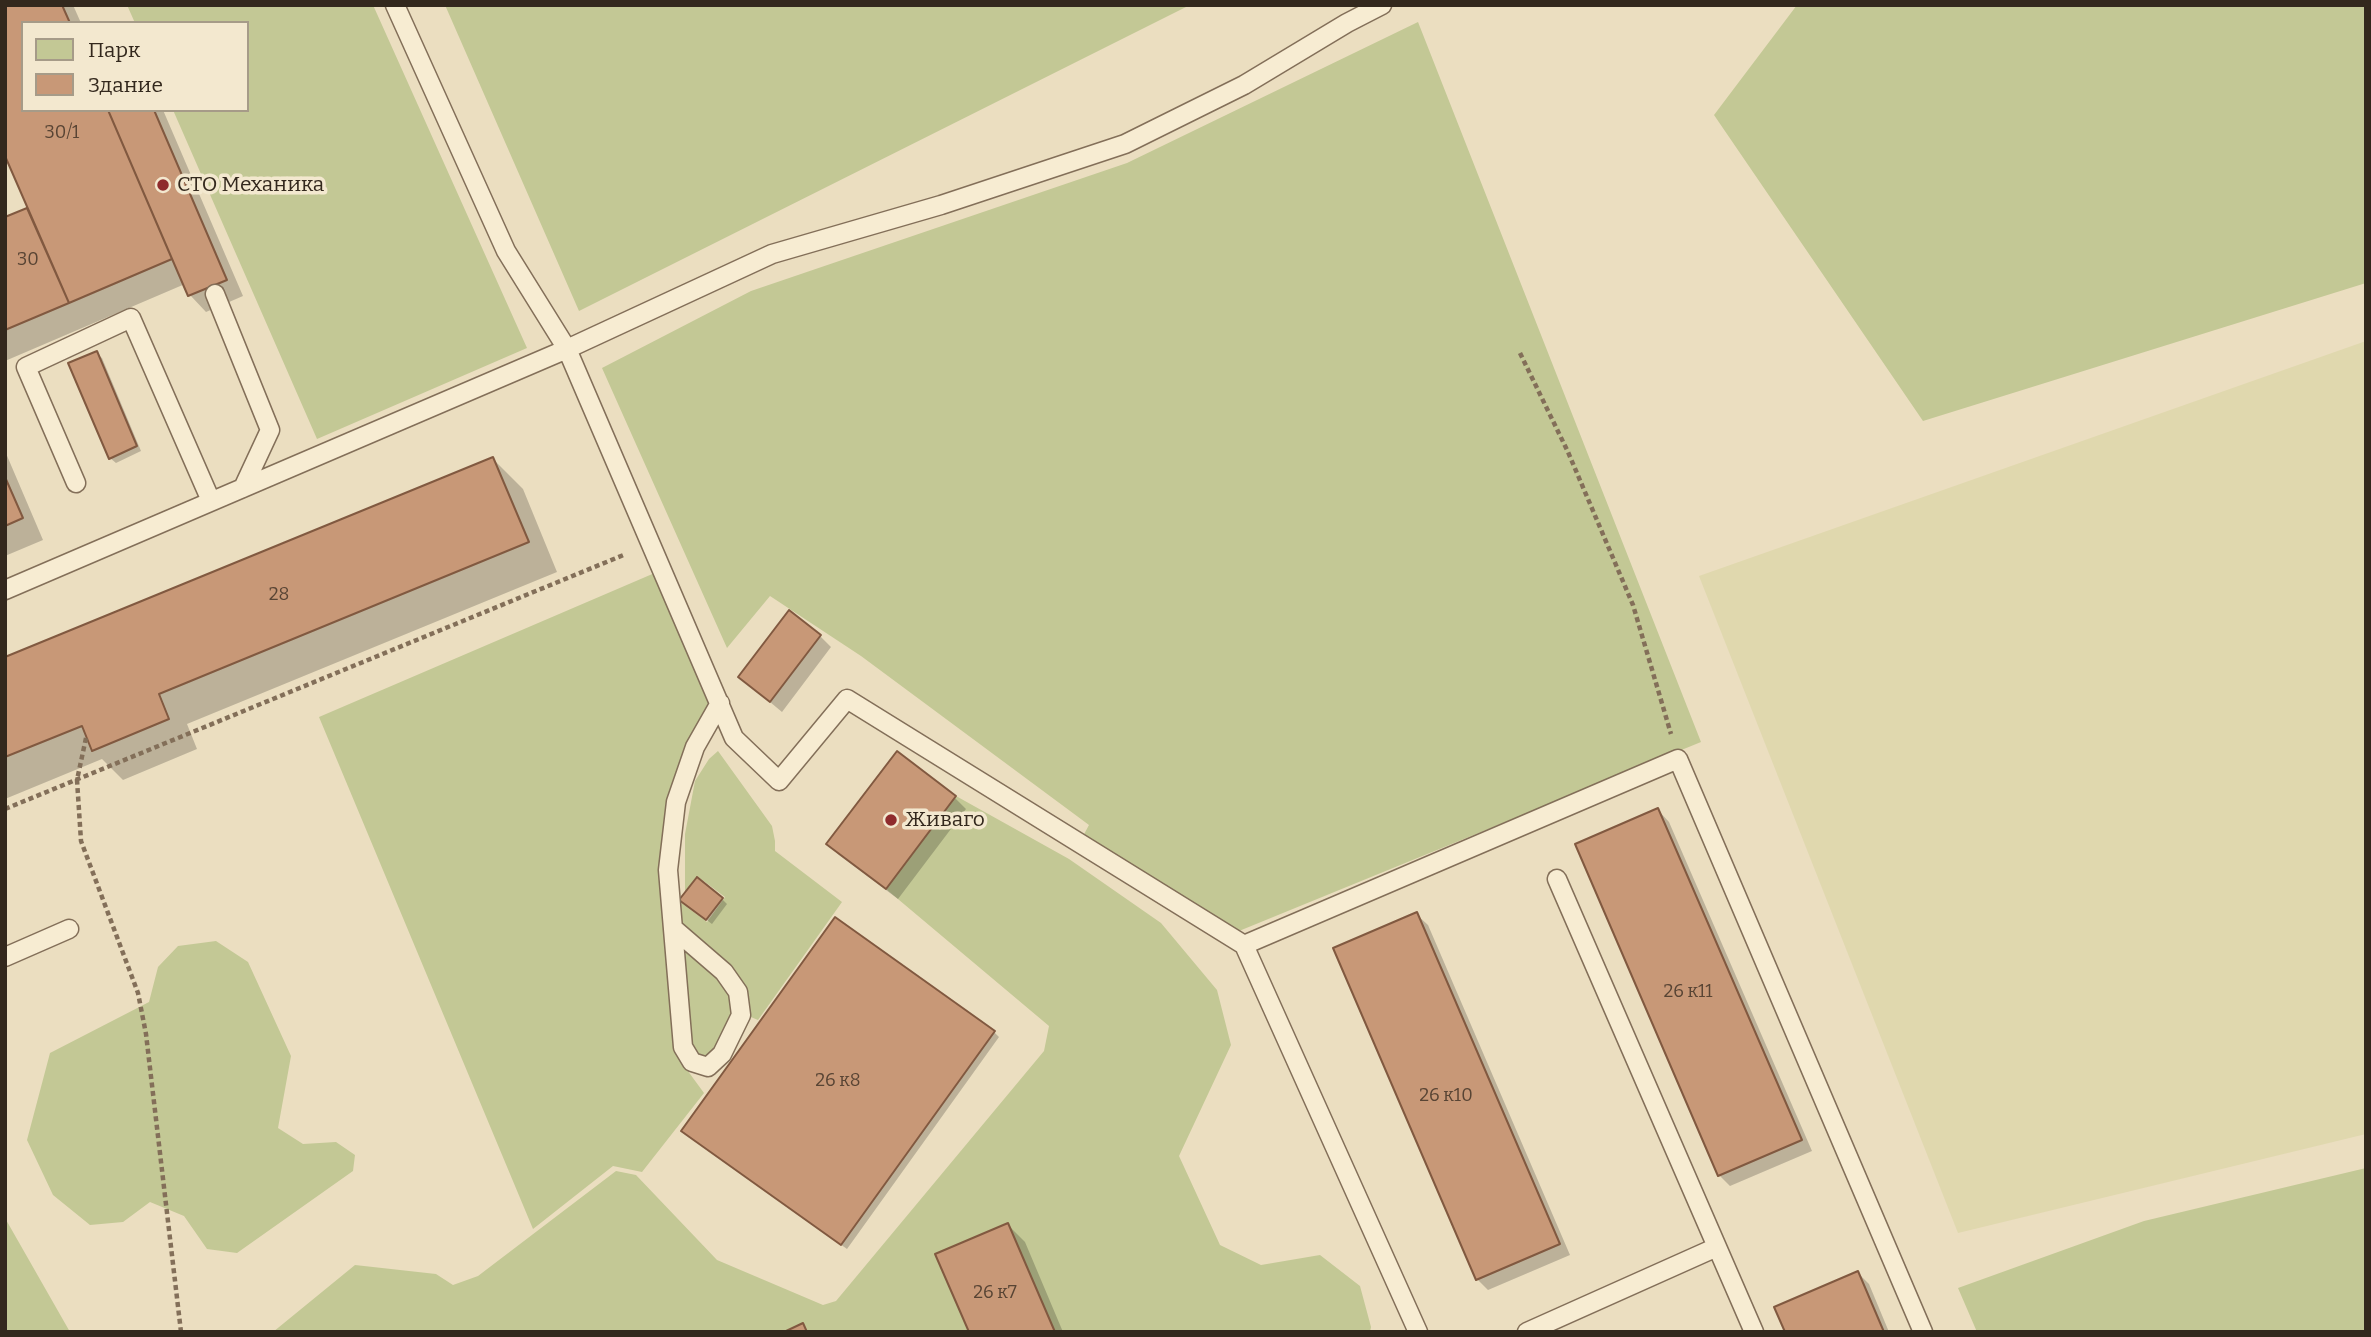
<!DOCTYPE html>
<meta charset="utf-8">
<style>
body{margin:0}
#map{position:relative;width:2371px;height:1337px;overflow:hidden;background:#ebdec0;font-family:Bitter,serif}
canvas{display:block}
.frame{position:absolute;inset:0;border:7px solid #33281d;pointer-events:none}
.legend{position:absolute;left:21px;top:21px;width:228px;height:91px;box-sizing:border-box;background:#f3e8cf;border:2px solid #a69b88;margin:0;padding:9px 12px;list-style:none;font-size:21px;color:#33281d}
.legend li{display:flex;align-items:center;gap:14px;height:35px}
.legend b{width:35px;border:2px solid #a69b88}
</style>
<div id="map">
<canvas width="2371" height="1337"></canvas>
<div class="frame"></div>
<ul class="legend">
<li><b style="height:19px;background:#c3c895"></b>Парк</li>
<li><b style="height:19px;background:#c89877"></b>Здание</li>
</ul>
</div>
<script>
const context = document.querySelector('canvas').getContext('2d');
context.lineJoin = 'round';
function paint(path, color) { context.fillStyle = color; context.fill(path, 'evenodd'); }
const toPath = rows => new Path2D(rows.map(r => 'M' + r).join(''));
function strokePath(path, color, width, dash) { context.strokeStyle = color; context.lineWidth = width; context.lineCap = dash ? 'butt' : 'round'; context.setLineDash(dash || []); context.stroke(path); }
function label(font, color, halo, rows, align = 'center') {
  context.font = font + ' Bitter,serif'; context.lineWidth = 7; context.setLineDash([]); context.textBaseline = 'middle'; context.strokeStyle = halo; context.fillStyle = color; for (const [text, x, y, turn = 0] of rows) {
    context.save(); context.translate(x, y); context.rotate((+turn || 0) * Math.PI / 180); context.textAlign = isNaN(turn) ? turn : align; if (halo) context.strokeText(text, 0, 0); context.fillText(text, 0, 0); context.restore();
  }
}
const farmland = toPath([
 [2366,341,2366,1134,1958,1233,1699,576]
]);
const green = toPath([
 [127,5,373,5,527,348,317,439,173,110,247,110,247,23,135,23],
 [445,5,1190,5,579,311],
 [1797,5,2366,5,2366,283,1923,421,1714,115],
 [1418,22,1701,742,1239,931,1082,838,1089,825,861,656,770,596,727,648,602,368,751,291,1127,163],
 [657,572,711,702,668,805,673,1004,682,1063,704,1093,642,1172,613,1166,533,1229,319,717],
 [718,751,772,826,775,841,775,851,842,902,758,1020,746,1015,741,992,675,926,679,901,707,922,725,897,697,876,685,892,685,834,695,781,709,759],
 [956,796,1069,859,1161,923,1217,990,1231,1045,1179,1156,1220,1245,1261,1265,1320,1255,1360,1286,1371,1327,1370,1332,1055,1332,935,1254,969,1332,807,1332,803,1323,784,1332,273,1332,355,1265,436,1274,453,1285,478,1276,616,1171,636,1175,717,1260,823,1305,836,1301,1044,1051,1049,1026,886,889],
 [674,932,723,973,740,1015,720,1054,693,1061],
 [216,941,248,962,291,1056,278,1128,303,1144,336,1142,355,1155,353,1171,237,1253,207,1249,184,1216,150,1202,123,1222,90,1225,53,1195,27,1140,50,1053,149,1002,158,967,178,946],
 [2366,1168,2366,1332,1977,1332,1958,1288,2144,1221],
 [5,1218,70,1332,5,1332]
]);
const shadow = toPath([
 [5,5,73,5,81,23,23,23,23,110,163,110,243,296,206,312,190,295,185,284,5,361,5,219,30,209],
 [96,353,102,358,141,451,116,463,110,458],
 [5,451,43,540,5,556],
 [493,459,523,489,557,572,187,724,197,749,123,780,102,759,5,799,5,659],
 [820,636,831,647,782,712,740,677],
 [897,753,955,798,966,809,898,899,839,855,828,844],
 [1658,810,1669,822,1812,1151,1730,1186,1719,1175],
 [722,899,727,904,712,924,687,905],
 [1416,914,1428,925,1570,1255,1488,1290,1477,1279],
 [994,1032,999,1037,847,1249,689,1136],
 [1008,1225,1025,1242,1063,1332,971,1332],
 [1858,1273,1869,1284,1889,1332,1787,1332]
]);
const building = toPath([
 [5,5,62,5,70,23,23,23,23,110,108,110,172,259,69,303,5,156,5,5],
 [108,110,154,110,227,280,188,296,108,110],
 [27,208,69,303,5,330,5,217,27,208],
 [97,351,137,446,109,459,68,363,97,351],
 [493,457,529,542,159,694,169,719,92,751,82,726,5,757,5,657,493,457],
 [5,477,23,518,5,526,5,477],
 [789,610,821,635,770,702,738,677,789,610],
 [897,751,956,796,886,889,826,844,897,751],
 [1658,808,1802,1140,1718,1176,1575,844,1658,808],
 [697,877,723,898,706,920,679,900,697,877],
 [1417,912,1560,1244,1476,1280,1333,948,1417,912],
 [835,917,995,1031,841,1245,681,1131,835,917],
 [1008,1223,1055,1332,969,1332,935,1254,1008,1223],
 [1858,1271,1884,1332,1785,1332,1774,1307,1858,1271],
 [803,1323,807,1332,784,1332,803,1323]
]);
const path = toPath([
 [1520,353,1568,452,1633,605,1671,734],
 [86,738,77,780,81,841,138,993,146,1034,181,1332],
 [5,809,626,554]
]);
const lane = toPath([
 [395,5,506,251,567,349,772,254,941,205,1125,144,1244,85,1347,23,1382,5],
 [215,294,270,430,243,488],
 [76,483,26,367,131,318,211,501],
 [5,590,567,349,734,738,779,781,847,699,1244,945,1418,1332],
 [1557,879,1754,1332],
 [673,928,724,972,738,992,741,1015,722,1054,708,1067,692,1062,683,1047,668,870,676,802,695,747,720,703],
 [1244,945,1678,759,1923,1332],
 [5,957,69,929],
 [1527,1332,1717,1247]
]);
const markers = [
 [163,185,7,"#8f2c2d"],
 [891,820,7,"#8f2c2d"]
];
const numberNames = [
 ["30/1",62,133],
 ["30",28,260],
 ["28",279,595],
 ["26 к11",1688,992],
 ["26 к8",838,1081],
 ["26 к10",1446,1096],
 ["26 к7",995,1293]
];
const poiNames = [
 ["СТО Механика",177,185],
 ["Живаго",905,820]
];
paint(farmland, '#e0d8ae');
paint(green, '#c3c895');
paint(shadow, '#0003');
paint(building, '#c89877');
strokePath(building, '#815940', 2);
strokePath(lane, '#836f59', 21);
strokePath(path, '#836f59', 4.5, [5, 3.5]);
strokePath(lane, '#f7ecd2', 18);
for (const [x, y, r, color] of markers) { const dot = new Path2D(); dot.arc(x, y, r, 0, 2 * Math.PI); context.fillStyle = color; context.fill(dot); strokePath(dot, '#f3e8cf', 2.5); }
label('18px', '#584434', null, numberNames);
label('21px', '#33281d', '#f3e8cf', poiNames, 'left');
</script>
